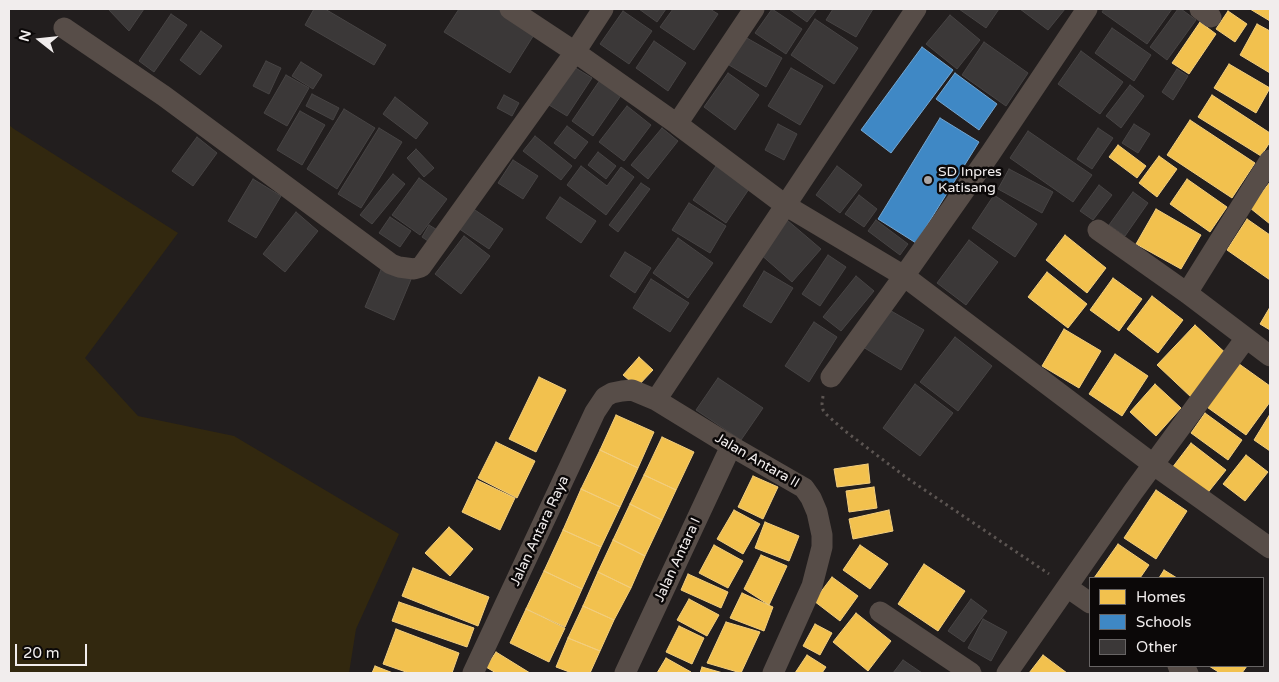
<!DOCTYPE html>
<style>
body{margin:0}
#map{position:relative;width:1279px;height:682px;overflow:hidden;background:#221e1e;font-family:"Varela Round",sans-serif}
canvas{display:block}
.frame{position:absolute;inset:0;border:10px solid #f1eded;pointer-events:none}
.legend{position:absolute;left:1089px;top:577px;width:175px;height:90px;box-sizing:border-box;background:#0b0808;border:1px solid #676464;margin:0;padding:6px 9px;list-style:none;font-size:15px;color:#f1eded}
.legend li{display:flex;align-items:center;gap:10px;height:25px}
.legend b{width:25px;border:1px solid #676464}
.north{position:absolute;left:15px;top:15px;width:50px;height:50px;-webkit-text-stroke:4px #0b0808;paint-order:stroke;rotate:286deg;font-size:14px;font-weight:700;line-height:20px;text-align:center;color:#f1eded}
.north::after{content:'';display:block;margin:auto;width:18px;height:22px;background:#f1eded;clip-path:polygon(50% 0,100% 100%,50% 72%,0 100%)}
.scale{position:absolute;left:15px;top:644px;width:72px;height:22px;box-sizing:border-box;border:2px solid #f1eded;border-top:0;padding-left:6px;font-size:15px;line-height:18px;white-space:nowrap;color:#f1eded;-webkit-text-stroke:4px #0b0808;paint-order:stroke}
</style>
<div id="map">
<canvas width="1279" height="682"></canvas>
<div class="frame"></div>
<ul class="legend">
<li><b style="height:14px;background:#f2c14e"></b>Homes</li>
<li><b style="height:14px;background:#3f88c5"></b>Schools</li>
<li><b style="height:14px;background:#3b3838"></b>Other</li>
</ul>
<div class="north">N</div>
<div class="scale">20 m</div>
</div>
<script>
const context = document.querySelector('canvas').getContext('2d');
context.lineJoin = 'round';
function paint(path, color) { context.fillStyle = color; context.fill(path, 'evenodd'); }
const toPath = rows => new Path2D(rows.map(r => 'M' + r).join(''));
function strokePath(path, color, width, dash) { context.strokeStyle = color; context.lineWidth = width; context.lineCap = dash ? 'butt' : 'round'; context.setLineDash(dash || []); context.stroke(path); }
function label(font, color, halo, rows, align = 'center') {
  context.font = font + ' "Varela Round",sans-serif'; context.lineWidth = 5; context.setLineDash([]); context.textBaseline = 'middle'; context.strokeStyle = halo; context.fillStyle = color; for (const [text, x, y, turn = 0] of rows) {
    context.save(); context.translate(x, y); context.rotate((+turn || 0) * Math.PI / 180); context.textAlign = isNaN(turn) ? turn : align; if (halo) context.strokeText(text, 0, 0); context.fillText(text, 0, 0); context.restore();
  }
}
const green = toPath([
 [9,125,14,129,178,233,85,358,138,416,234,436,399,534,356,629,349,673,9,673]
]);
const homes = toPath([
 [1250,9,1270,9,1270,21,1250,9],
 [1228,11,1247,24,1235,42,1216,29,1228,11],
 [1200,22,1216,34,1189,74,1172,63,1200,22],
 [1257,24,1270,31,1270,73,1240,55,1257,24],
 [1229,64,1270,88,1256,113,1214,88,1229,64],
 [1212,95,1270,133,1270,142,1261,156,1198,117,1212,95],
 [1190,120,1255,163,1232,198,1167,155,1190,120],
 [1118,145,1146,166,1137,178,1109,157,1118,145],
 [1159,156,1177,169,1157,197,1139,183,1159,156],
 [1187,179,1227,207,1210,232,1170,204,1187,179],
 [1270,182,1270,224,1250,208,1270,182],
 [1156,209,1201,235,1181,269,1136,244,1156,209],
 [1247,219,1270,235,1270,280,1227,250,1247,219],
 [1065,235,1106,268,1087,293,1046,260,1065,235],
 [1047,272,1087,304,1068,328,1028,297,1047,272],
 [1113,278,1142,299,1119,331,1090,310,1113,278],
 [1152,296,1183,320,1158,353,1127,329,1152,296],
 [1270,307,1270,330,1260,324,1270,307],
 [1195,325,1230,357,1192,398,1157,365,1195,325],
 [1064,329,1101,351,1079,388,1042,366,1064,329],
 [1115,354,1148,376,1122,416,1089,394,1115,354],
 [639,357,653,370,637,387,623,375,639,357],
 [1235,361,1270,386,1270,402,1246,435,1204,405,1235,361],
 [539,377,566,390,536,452,509,439,539,377],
 [1155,384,1181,408,1156,436,1130,412,1155,384],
 [1205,413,1242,440,1228,460,1191,433,1205,413],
 [1270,414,1270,451,1254,440,1270,414],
 [616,415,654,432,638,468,600,450,616,415],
 [662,437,694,452,676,490,644,475,662,437],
 [496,442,535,461,517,498,478,478,496,442],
 [1191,443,1226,470,1206,495,1172,468,1191,443],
 [600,450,638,468,620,507,581,489,600,450],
 [1246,455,1268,472,1245,501,1223,484,1246,455],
 [868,464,870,483,837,487,834,469,868,464],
 [644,475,676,490,662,520,630,504,644,475],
 [753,476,778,487,763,519,738,507,753,476],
 [477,480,515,498,500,530,462,512,477,480],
 [874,487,877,508,849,512,846,491,874,487],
 [581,489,620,507,601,547,563,530,581,489],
 [1156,490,1187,511,1156,559,1124,538,1156,490],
 [630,504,662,520,645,556,613,540,630,504],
 [734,510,760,524,743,554,717,539,734,510],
 [889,510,893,531,853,539,849,519,889,510],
 [765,522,799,536,789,561,755,548,765,522],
 [449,527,473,549,450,576,425,553,449,527],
 [563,530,601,547,582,589,544,571,563,530],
 [613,540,645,556,631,588,598,572,613,540],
 [1118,544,1149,565,1140,578,1094,578,1118,544],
 [714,545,743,561,728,588,699,573,714,545],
 [860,545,888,564,870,589,843,570,860,545],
 [761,555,787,566,769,605,744,589,761,555],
 [924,564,965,591,938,631,898,604,924,564],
 [413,568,489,597,478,626,402,596,413,568],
 [1164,570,1177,578,1159,578,1164,570],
 [544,571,582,589,565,627,526,609,544,571],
 [598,572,631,588,614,620,583,606,598,572],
 [688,574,728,592,721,608,681,590,688,574],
 [832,577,858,596,840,621,814,601,832,577],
 [742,593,773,607,764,631,730,618,742,593],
 [689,599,719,615,707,636,677,620,689,599],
 [399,602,474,628,467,647,392,621,399,602],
 [583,606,614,620,600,651,568,638,583,606],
 [526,609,565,628,549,662,510,643,526,609],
 [856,613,891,641,868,671,833,642,856,613],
 [726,622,760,632,741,673,707,663,726,622],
 [815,624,832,633,820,655,803,646,815,624],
 [679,626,704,638,692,664,666,652,679,626],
 [396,629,459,653,452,673,409,673,383,664,396,629],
 [568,638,600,651,590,673,572,673,556,667,568,638],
 [496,652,530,673,496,673,486,667,496,652],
 [807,655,826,667,822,673,795,673,807,655],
 [1043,655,1067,673,1029,673,1043,655],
 [666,658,691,672,691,673,657,673,666,658],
 [375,666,393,673,372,673,375,666],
 [1209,666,1247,666,1242,673,1220,673,1209,666],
 [702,667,723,673,700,673,702,667]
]);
const schools = toPath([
 [922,47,953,70,891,153,861,130,922,47],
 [955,73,997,104,979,130,936,99,955,73],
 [940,118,979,142,916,243,878,219,940,118]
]);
const building = toPath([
 [108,9,144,9,129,31,108,9],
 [314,9,325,9,386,45,374,65,305,25,314,9],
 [459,9,502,9,537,30,510,73,444,32,459,9],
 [639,9,666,9,657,22,639,9],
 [673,9,710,9,718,14,694,50,660,27,673,9],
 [772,9,802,29,786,54,755,33,772,9],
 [789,9,817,9,807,22,789,9],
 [833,9,873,9,856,37,826,20,833,9],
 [959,9,999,9,986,28,959,9],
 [1020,9,1065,9,1048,30,1020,9],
 [1104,9,1172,9,1147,44,1102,12,1104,9],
 [1178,9,1181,9,1196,20,1167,60,1150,47,1178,9],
 [623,11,652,31,629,64,600,44,623,11],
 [171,14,187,25,154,72,139,61,171,14],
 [950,15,980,40,957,69,926,44,950,15],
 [815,19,858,48,834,84,791,55,815,19],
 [1112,28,1151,55,1134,81,1095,53,1112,28],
 [201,31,222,46,200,75,180,60,201,31],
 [745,37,782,58,766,87,729,65,745,37],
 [654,41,686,63,668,91,636,68,654,41],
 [984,42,1028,73,1006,106,962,75,984,42],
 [1081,51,1123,82,1100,114,1058,84,1081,51],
 [266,61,281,68,269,94,253,86,266,61],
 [301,62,322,75,313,89,292,76,301,62],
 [574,67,592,78,567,116,549,105,574,67],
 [791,68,823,86,800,125,768,106,791,68],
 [1177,69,1188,76,1173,100,1162,92,1177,69],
 [728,73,759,95,735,130,704,107,728,73],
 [286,75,309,88,287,126,264,113,286,75],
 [600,80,622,94,593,136,572,121,600,80],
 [1130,85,1144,96,1121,128,1106,116,1130,85],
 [312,94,339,108,333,120,306,106,312,94],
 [504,95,519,103,512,116,497,108,504,95],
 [395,97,428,123,416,139,383,114,395,97],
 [627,106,651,125,624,161,599,142,627,106],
 [344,109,375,128,337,189,307,169,344,109],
 [300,111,325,125,302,165,277,150,300,111],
 [778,124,797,134,784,160,765,150,778,124],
 [1134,124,1150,134,1138,153,1122,143,1134,124],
 [567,126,588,142,575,159,554,143,567,126],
 [379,128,402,142,361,208,338,194,379,128],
 [662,128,678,141,648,179,631,165,662,128],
 [1098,128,1113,138,1092,169,1077,159,1098,128],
 [1028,131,1092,175,1073,202,1010,158,1028,131],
 [535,136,572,166,561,180,523,151,535,136],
 [197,137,217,153,193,186,172,171,197,137],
 [416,149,434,168,424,177,407,158,416,149],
 [598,152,616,166,606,179,588,165,598,152],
 [513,160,538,176,523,199,498,183,513,160],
 [718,163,751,186,726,223,693,200,718,163],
 [581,166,607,186,621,167,634,177,606,215,567,185,581,166],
 [837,166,862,185,840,213,816,195,837,166],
 [1009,169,1053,192,1042,213,998,189,1009,169],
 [393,174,405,184,372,224,360,215,393,174],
 [419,178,447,199,420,235,392,215,419,178],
 [253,179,281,196,256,238,228,221,253,179],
 [641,183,650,189,618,232,609,225,641,183],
 [1099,185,1112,195,1093,220,1080,211,1099,185],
 [1133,192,1148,203,1125,236,1109,225,1133,192],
 [859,195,877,209,864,227,845,214,859,195],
 [994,195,1037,224,1015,257,972,228,994,195],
 [560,197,596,221,581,243,546,218,560,197],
 [689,203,726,226,710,253,672,230,689,203],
 [472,208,503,229,489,249,458,228,472,208],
 [296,212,318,231,285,272,263,254,296,212],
 [390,217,411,231,400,247,379,233,390,217],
 [787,220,821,249,792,282,759,253,787,220],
 [876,220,908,244,900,255,868,231,876,220],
 [429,225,439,231,431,243,422,237,429,225],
 [464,236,490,256,461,294,435,274,464,236],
 [678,238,713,263,688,298,653,273,678,238],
 [969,240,998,262,966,305,937,283,969,240],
 [625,252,651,268,635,293,610,276,625,252],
 [828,255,846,267,820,306,802,294,828,255],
 [383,265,412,277,394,320,365,307,383,265],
 [764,271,793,288,771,323,743,306,764,271],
 [856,276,874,291,841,331,823,317,856,276],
 [651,279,689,303,670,332,633,308,651,279],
 [886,308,924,330,901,370,863,347,886,308],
 [814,322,837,337,809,382,785,366,814,322],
 [955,337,992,366,958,411,920,382,955,337],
 [718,378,763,408,741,440,696,410,718,378],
 [915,384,953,413,920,456,883,428,915,384],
 [971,599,987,611,964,642,948,631,971,599],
 [983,619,1007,632,991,661,968,648,983,619],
 [903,660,922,673,893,673,903,660]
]);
const path = toPath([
 [823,396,822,404,823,410,827,415,845,431,907,478,1049,574]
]);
const minor = toPath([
 [510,9,575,52,603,9],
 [1200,9,1211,17],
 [64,28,164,96,391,264,399,267,414,269,421,267,575,52,677,124,785,205,904,276,1154,465,1270,548],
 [677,124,754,9],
 [1098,230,1187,293,1270,356],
 [1187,293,1270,160],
 [831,377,904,276,990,154,1087,9],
 [656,400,916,9],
 [1067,587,1090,603],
 [880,612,971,673],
 [1178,666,1188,673],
 [473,673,595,412,605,397,612,393,622,391,632,390,656,400,731,446,804,488,811,498,817,512,822,535,822,547,812,586,773,673],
 [625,673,731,446],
 [1007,673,1133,492,1246,338]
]);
const markers = [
 [928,180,5,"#a9a5a5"]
];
const poiNames = [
 ["SD Inpres",938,172],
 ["Katisang",938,188]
];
const streetNames = [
 ["Jalan Antara II",757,461,30],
 ["Jalan Antara Raya",540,531,-65],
 ["Jalan Antara I",678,560,-65]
];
paint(green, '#32280f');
paint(homes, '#f2c14e');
strokePath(homes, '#f2ce7e', 1);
paint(schools, '#3f88c5');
strokePath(schools, '#74a6d1', 1);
paint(building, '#3b3838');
strokePath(building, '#474444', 1);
strokePath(path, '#5c5552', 3, [2.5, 4]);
strokePath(minor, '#574d48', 21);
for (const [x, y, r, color] of markers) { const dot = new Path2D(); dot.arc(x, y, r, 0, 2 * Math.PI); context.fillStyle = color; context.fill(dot); strokePath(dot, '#0b0808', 2); }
label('14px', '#f1eded', '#0b0808', poiNames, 'left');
label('14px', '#f1eded', '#0b0808', streetNames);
</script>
